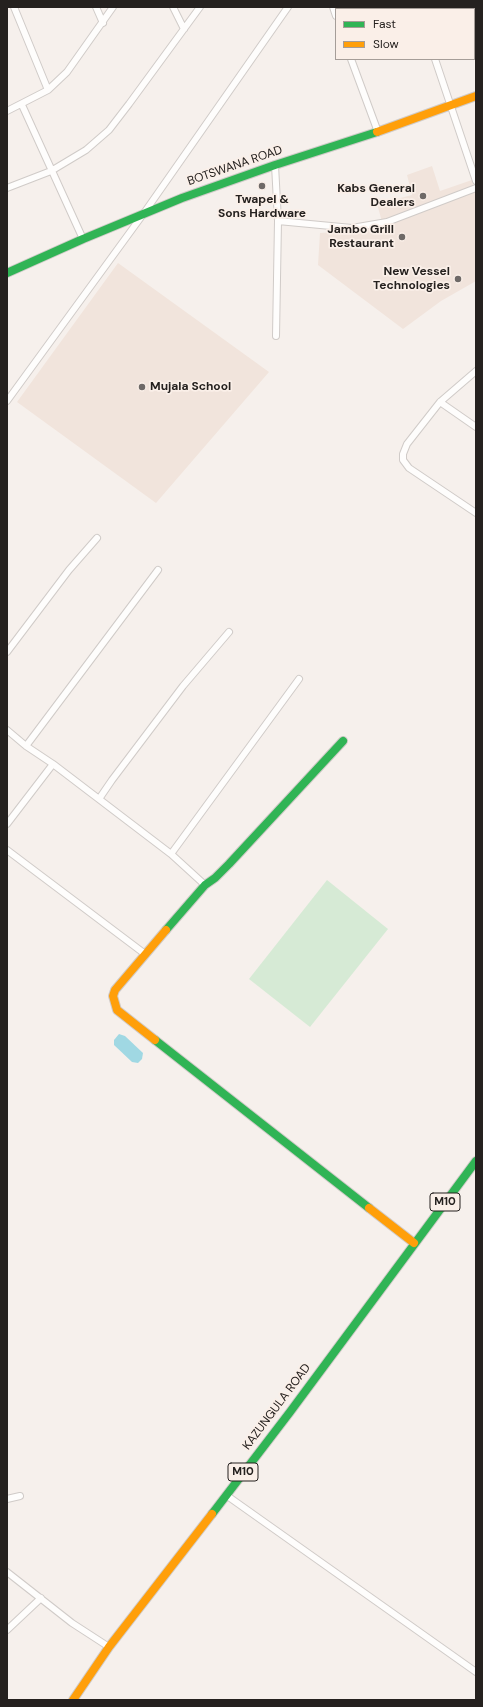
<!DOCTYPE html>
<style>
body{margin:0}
#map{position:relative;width:483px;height:1707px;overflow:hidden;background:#f6f0ec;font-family:"DM Sans",sans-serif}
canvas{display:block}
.frame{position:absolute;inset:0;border:8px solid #25211f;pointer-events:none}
.legend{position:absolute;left:335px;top:8px;width:140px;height:52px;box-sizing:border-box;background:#faefe8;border:1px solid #a59d98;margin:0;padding:5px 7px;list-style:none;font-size:12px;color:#25211f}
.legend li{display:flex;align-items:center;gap:8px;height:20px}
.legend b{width:20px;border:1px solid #a59d98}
</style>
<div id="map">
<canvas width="483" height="1707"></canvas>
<div class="frame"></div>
<ul class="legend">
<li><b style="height:5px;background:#30b455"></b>Fast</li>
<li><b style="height:5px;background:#ff9f0a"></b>Slow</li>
</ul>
</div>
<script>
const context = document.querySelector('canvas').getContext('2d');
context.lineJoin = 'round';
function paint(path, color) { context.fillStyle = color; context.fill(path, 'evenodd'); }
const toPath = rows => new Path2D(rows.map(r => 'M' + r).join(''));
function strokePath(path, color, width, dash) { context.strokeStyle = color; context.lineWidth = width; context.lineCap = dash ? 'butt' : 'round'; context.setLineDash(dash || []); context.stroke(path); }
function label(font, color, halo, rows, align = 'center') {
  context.font = font + ' "DM Sans",sans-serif'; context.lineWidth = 3.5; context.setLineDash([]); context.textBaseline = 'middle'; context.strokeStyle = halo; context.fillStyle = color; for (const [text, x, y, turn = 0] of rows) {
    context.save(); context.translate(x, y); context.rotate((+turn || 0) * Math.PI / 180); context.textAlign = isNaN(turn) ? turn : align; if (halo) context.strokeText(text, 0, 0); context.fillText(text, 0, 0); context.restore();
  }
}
const built = toPath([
 [432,166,440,191,472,180,476,192,476,281,441,301,403,329,318,265,320,233,356,230,383,225,377,204,412,195,407,175],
 [118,263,269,372,156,503,17,402]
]);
const green = toPath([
 [327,880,388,929,310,1027,249,979]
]);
const water = toPath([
 [119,1034,125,1036,143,1053,142,1059,138,1063,132,1062,114,1045,114,1040]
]);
const street = toPath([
 [14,7,48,90],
 [96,7,103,23],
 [173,7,184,29],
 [333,7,336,16],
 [417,7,418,9],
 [351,59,378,132],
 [435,59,476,181],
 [22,105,83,239],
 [7,111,48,90,67,72,113,7],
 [275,165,278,221,276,336],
 [7,188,51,171,86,150,109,130,129,104,200,7],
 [278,221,352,228,387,222,476,188],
 [476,371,440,402,407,444,403,454,403,460,409,468,476,513],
 [7,401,144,213,288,7],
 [440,402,476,427],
 [7,652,69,570,97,538],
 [7,730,26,746,53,764,171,854,205,885],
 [26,746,158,570],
 [99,799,112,780,183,686,229,632],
 [7,824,53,764],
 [7,850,145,954],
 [171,854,299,679],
 [226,1495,476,1672],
 [7,1499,20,1496],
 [7,1572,72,1623,109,1647],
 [7,1630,41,1598]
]);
const fast = toPath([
 [7,273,83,239,182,198,275,165,377,132],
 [166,930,205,885,215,878,229,864,343,741],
 [155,1040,369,1208],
 [212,1514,290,1412,476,1161]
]);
const slow = toPath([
 [377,132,476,96],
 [155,1040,117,1010,113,996,115,990,166,930],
 [369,1208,414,1243],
 [73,1700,109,1647,212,1514]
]);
const markers = [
 [262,186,4,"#6e6967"],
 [423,196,4,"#6e6967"],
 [402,237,4,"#6e6967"],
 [458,279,4,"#6e6967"],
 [142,387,4,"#6e6967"]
];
const shields = [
 [445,1202,30],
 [243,1472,30]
];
const shieldNames = [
 ["M10",445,1202],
 ["M10",243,1472]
];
const streetNames = [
 ["BOTSWANA ROAD",235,166,-19],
 ["KAZUNGULA ROAD",277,1407,-53]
];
const poiNames = [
 ["Kabs General",415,189],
 ["Dealers",415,203],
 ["Twapel &",262,200,"center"],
 ["Sons Hardware",262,214,"center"],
 ["Jambo Grill",394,230],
 ["Restaurant",394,244],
 ["New Vessel",450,272],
 ["Technologies",450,286],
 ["Mujala School",150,387,"left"]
];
paint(built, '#f1e4dc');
paint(green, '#d6ead5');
paint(water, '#a0d8e3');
strokePath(street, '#d0cbc8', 8);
strokePath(fast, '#d0cbc8', 10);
strokePath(slow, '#d0cbc8', 10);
strokePath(street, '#fefdfc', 6);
strokePath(fast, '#30b455', 8);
strokePath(slow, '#ff9f0a', 8);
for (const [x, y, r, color] of markers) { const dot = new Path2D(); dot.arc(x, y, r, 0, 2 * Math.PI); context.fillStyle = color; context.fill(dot); strokePath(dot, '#faefe8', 1.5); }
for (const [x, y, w] of shields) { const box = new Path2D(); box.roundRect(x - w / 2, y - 9, w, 18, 3); context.fillStyle = '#faefe8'; context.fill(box); strokePath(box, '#25211f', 1); }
label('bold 11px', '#25211f', null, shieldNames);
label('12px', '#25211f', '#faefe8', streetNames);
label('bold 12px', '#25211f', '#faefe8', poiNames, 'right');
</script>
